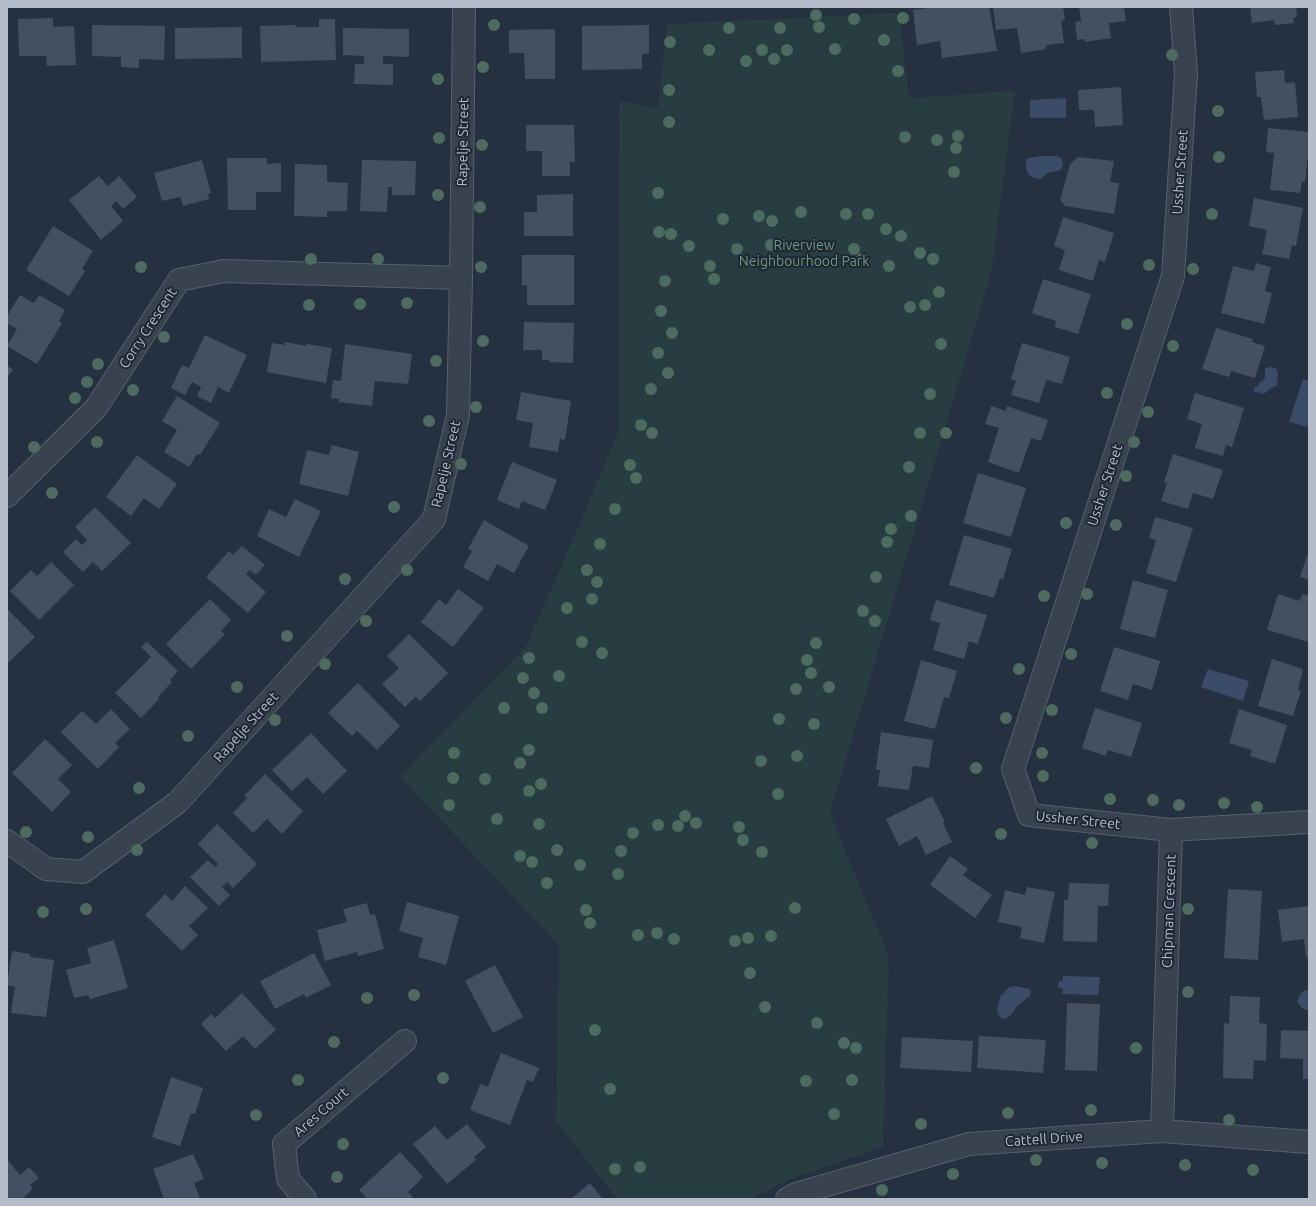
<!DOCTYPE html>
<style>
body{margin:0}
#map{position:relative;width:1316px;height:1206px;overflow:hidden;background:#253040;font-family:Ubuntu,sans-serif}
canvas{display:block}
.frame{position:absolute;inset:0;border:8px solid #b6bdca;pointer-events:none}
</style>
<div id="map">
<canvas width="1316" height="1206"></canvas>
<div class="frame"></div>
</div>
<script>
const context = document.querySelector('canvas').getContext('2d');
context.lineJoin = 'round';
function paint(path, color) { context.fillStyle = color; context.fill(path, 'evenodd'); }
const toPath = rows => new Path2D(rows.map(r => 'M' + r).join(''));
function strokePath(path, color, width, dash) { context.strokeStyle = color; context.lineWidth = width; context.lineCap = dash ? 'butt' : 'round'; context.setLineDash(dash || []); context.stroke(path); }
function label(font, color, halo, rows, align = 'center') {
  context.font = font + ' Ubuntu,sans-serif'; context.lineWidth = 4; context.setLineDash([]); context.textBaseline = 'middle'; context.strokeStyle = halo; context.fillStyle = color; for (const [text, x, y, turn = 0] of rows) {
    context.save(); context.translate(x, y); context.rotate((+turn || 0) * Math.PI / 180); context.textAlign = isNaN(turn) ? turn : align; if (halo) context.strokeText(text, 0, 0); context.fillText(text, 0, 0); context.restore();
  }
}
const green = toPath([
 [899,13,909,98,1015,91,991,274,830,813,889,957,883,1147,785,1181,751,1199,617,1199,556,1121,559,945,400,777,526,646,582,518,618,432,619,101,658,108,667,24]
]);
const water = toPath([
 [1066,98,1066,118,1030,118,1030,100],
 [1042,156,1056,156,1061,158,1063,163,1062,168,1059,171,1049,172,1040,179,1034,178,1029,175,1026,169,1026,161,1028,158],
 [1269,367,1276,368,1278,372,1277,386,1271,388,1265,393,1261,394,1259,392,1256,393,1254,391,1254,388,1255,387,1258,386,1258,384,1263,380,1265,378,1265,371,1266,368],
 [1303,379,1309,381,1309,421,1307,427,1289,422],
 [1208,669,1249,681,1243,701,1201,687],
 [1063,976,1100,977,1098,995,1062,994,1063,988,1058,988,1059,981,1063,981],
 [1015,986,1029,989,1031,991,1030,996,1018,1005,1011,1015,1007,1018,1002,1019,998,1014,997,1010,1000,997,1009,987],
 [1309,990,1309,1010,1306,1010,1302,1008,1297,1002,1299,996,1303,991]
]);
const building = toPath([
 [936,7,989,7,997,51,942,58,940,41,917,45,913,10],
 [993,7,1063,7,1065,20,1061,21,1064,43,1046,45,1046,49,1021,53,1017,28,996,30],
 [1079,7,1124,7,1126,21,1109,23,1111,38,1085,42,1085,39,1077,40,1075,22,1081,21],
 [1250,7,1296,7,1297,17,1293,18,1294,23,1275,25,1274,20,1252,23],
 [53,18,53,27,74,26,76,65,47,66,46,56,19,56,18,19],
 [319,19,335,19,336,60,261,62,260,26,296,25,296,27,319,27],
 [92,25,165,26,164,60,139,59,139,68,121,67,121,57,92,56],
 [649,25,649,54,642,54,642,69,582,70,582,26],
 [242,27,242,58,175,59,175,28],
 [343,28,409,29,409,57,383,56,383,64,393,64,393,85,354,84,355,64,364,64,364,56,343,55],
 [555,29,555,79,525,79,524,53,509,53,509,30],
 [1284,70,1285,83,1295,82,1298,117,1264,120,1261,97,1257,97,1255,72],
 [1121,87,1123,125,1095,127,1094,110,1079,110,1078,90],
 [526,125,574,125,575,162,570,162,570,176,542,176,542,151,526,151],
 [1268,128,1309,132,1309,147,1305,182,1302,182,1300,193,1270,190,1274,153,1266,152],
 [1078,157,1114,161,1110,182,1119,183,1114,214,1065,206,1060,200,1070,164],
 [227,158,267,158,267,164,281,163,281,192,256,192,256,210,228,210],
 [202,160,211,193,208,194,209,199,183,206,180,197,162,201,154,173],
 [362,160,416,161,415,195,392,195,392,187,388,187,387,212,360,211],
 [295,164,327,165,327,182,348,183,347,211,327,211,327,217,294,216],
 [99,176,108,186,119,176,137,197,123,209,116,201,111,206,123,221,101,240,69,200],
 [573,194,573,236,524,236,524,212,537,212,537,195],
 [1254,198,1303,208,1296,246,1292,245,1289,259,1262,254,1267,230,1249,226],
 [1063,217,1114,233,1105,262,1099,260,1093,281,1059,270,1065,250,1054,246],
 [53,226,93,251,82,269,85,271,69,296,26,270],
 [522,255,574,255,574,305,527,305,527,285,522,285],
 [1256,263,1271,267,1265,291,1272,293,1264,324,1221,313,1233,266,1254,271],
 [1043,279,1091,294,1078,334,1055,327,1056,321,1032,313],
 [20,295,34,303,39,295,65,310,59,321,62,323,37,364,7,346,17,329,7,323,7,316],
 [524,322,574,323,573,363,549,362,549,360,542,360,542,350,523,350],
 [1216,328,1253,339,1252,342,1265,346,1255,378,1231,371,1229,377,1202,369],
 [205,335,247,355,229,393,218,387,211,403,197,396,201,387,192,382,185,395,171,388,182,365,189,368],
 [285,342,306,346,306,344,332,348,326,383,267,372,272,343,285,345],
 [1022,343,1070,357,1062,384,1046,380,1039,403,1011,395,1016,381,1011,379],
 [345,344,412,354,408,384,375,381,372,406,339,402,339,399,331,398,333,380,341,381],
 [7,365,13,370,7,377],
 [521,392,571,401,565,440,560,439,558,452,529,447,533,423,516,420],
 [1195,393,1244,408,1232,447,1226,445,1223,456,1195,448,1202,424,1187,419],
 [177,396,220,423,200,455,197,454,189,467,164,452,177,430,162,421],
 [991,406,1006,411,1007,406,1048,420,1041,441,1031,438,1019,473,988,462,999,428,985,424],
 [332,445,359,452,348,496,299,484,307,450,329,455],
 [1173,454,1223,470,1213,499,1193,493,1188,509,1161,501,1167,483,1164,482],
 [137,455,177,484,159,509,144,498,131,516,106,497],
 [512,462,557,480,545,510,522,501,519,509,497,500],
 [978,473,1026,488,1011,537,963,523],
 [295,499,321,511,299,557,257,536,269,509,286,517],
 [95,507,131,543,102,571,93,562,83,572,63,552,76,539,82,545,87,540,75,527],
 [1155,517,1193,528,1176,582,1146,573,1156,540,1149,538],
 [484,520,529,546,514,573,497,564,488,581,463,567,472,551,468,549],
 [964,535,1012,549,1003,579,1000,578,994,598,949,585],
 [242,546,265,565,256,575,250,570,246,574,266,592,248,613,206,577,229,551,233,555],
 [1309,550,1309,580,1300,577],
 [51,562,74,585,39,620,10,591,31,570,37,576],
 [1133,580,1168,590,1155,638,1120,629],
 [458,589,484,608,453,647,421,622,439,599,446,605],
 [1278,594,1300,601,1302,594,1309,596,1309,642,1267,630],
 [210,599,231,620,221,631,225,634,191,669,166,644],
 [936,600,987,615,978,644,969,641,964,659,933,650,940,623,930,620],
 [7,609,35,637,7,664],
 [409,634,448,673,420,701,415,697,405,707,382,684,399,668,387,656],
 [147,642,178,671,170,680,172,682,158,697,159,699,141,718,115,693,151,657,141,647],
 [1114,647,1160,661,1152,690,1133,684,1128,700,1100,691],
 [1272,659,1303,669,1298,690,1301,691,1293,716,1258,706],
 [921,660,957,671,949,698,944,697,935,729,904,721],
 [358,683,400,726,377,750,357,731,352,736,328,713],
 [1095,708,1142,723,1131,757,1108,750,1106,756,1082,748],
 [111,709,130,729,115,743,119,747,98,769,61,732,82,711,96,724],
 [1239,709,1287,725,1275,764,1250,756,1252,750,1229,743],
 [881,732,933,740,929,768,913,766,909,790,878,786,880,770,876,769],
 [311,733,347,771,323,794,307,777,292,791,272,770],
 [45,739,72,765,58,779,71,792,52,812,12,773],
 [265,774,303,811,282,834,267,819,253,833,233,813,247,798,244,796],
 [932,796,945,822,943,823,952,842,926,855,917,836,899,846,886,819],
 [217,824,257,864,233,888,227,882,222,887,230,895,219,906,190,877,208,860,215,867,218,864,198,844],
 [950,856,968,869,963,875,992,895,975,918,930,885],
 [1069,883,1109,884,1108,906,1098,906,1097,942,1063,941,1064,900,1068,900],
 [185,886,208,908,189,926,198,935,182,951,145,915,165,894,172,901],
 [1027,887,1055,892,1044,943,1020,938,1022,927,998,922,1005,890,1025,895],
 [1228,889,1262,891,1258,960,1224,958],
 [407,902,459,916,446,965,418,957,423,938,399,931],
 [367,903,370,915,375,914,384,949,358,956,357,952,325,961,317,930,347,922,343,909],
 [1309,906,1309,957,1306,957,1304,939,1282,942,1278,910],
 [114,940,128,988,90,999,88,995,74,998,66,970,91,963,87,948],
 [12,951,30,954,30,957,54,960,46,1017,11,1013,15,987,7,985],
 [314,953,331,985,306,998,304,994,275,1009,260,981],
 [495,965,523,1017,493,1033,465,981],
 [242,993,276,1030,255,1049,243,1036,226,1051,201,1024,211,1014,215,1018],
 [1230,996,1260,997,1259,1023,1267,1024,1266,1061,1254,1060,1253,1079,1223,1078,1224,1023,1229,1024],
 [1067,1003,1100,1004,1097,1071,1065,1070],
 [1281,1030,1309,1031,1309,1079,1303,1079,1303,1059,1280,1058],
 [979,1036,1046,1040,1043,1073,977,1068],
 [902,1037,973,1041,971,1072,900,1068],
 [501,1053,539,1068,533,1082,527,1080,510,1125,470,1110,480,1084,488,1087],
 [171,1077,203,1088,195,1114,191,1113,180,1146,152,1137],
 [467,1124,486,1147,474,1157,476,1160,447,1184,413,1144,435,1126,447,1140],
 [400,1152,423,1177,408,1192,414,1199,368,1199,359,1190],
 [193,1154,204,1179,194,1183,200,1199,164,1199,153,1169],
 [7,1159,20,1175,29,1167,39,1178,30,1185,33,1189,22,1199,7,1199],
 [590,1183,603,1199,571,1199]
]);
const street = toPath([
 [1181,7,1186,74,1173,276,1013,769,1029,815,1171,830,1309,822],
 [7,496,96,408,179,280,224,271,461,278],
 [7,841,46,869,83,872,178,802,434,519,458,415,461,278,464,7],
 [1162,1131,1171,830],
 [305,1199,288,1179,284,1144,405,1041],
 [787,1199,796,1194,969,1144,1162,1131,1309,1142]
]);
const trees = [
 [816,15],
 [903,18],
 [854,19],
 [494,25],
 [819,27],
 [729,28],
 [780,28],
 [884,40],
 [670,42],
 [835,49],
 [709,50],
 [762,50],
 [787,50],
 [1172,55],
 [774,59],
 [746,61],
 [483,67],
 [898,71],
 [438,79],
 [669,90],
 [1218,111],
 [669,122],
 [958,136],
 [905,137],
 [439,138],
 [937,140],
 [482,145],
 [956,148],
 [1219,157],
 [954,172],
 [658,193],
 [438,195],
 [480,207],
 [801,212],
 [846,214],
 [868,214],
 [1212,214],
 [759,216],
 [723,219],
 [772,221],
 [886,229],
 [659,232],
 [671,234],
 [901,236],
 [771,245],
 [689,246],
 [815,246],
 [737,249],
 [854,249],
 [920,253],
 [311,259],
 [378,259],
 [862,259],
 [933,259],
 [751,262],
 [1149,265],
 [710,266],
 [889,266],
 [141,267],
 [481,267],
 [1193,269],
 [714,279],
 [665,281],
 [939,292],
 [407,303],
 [360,304],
 [309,305],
 [925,305],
 [910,307],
 [661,311],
 [1127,324],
 [672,333],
 [164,337],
 [483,341],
 [941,344],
 [1173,346],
 [658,353],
 [436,361],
 [98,364],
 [668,373],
 [87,382],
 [651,389],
 [133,390],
 [1107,393],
 [930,394],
 [75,398],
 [476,407],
 [1148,412],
 [429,421],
 [641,425],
 [652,433],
 [920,433],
 [946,433],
 [97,442],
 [1134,442],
 [34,447],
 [461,464],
 [630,465],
 [909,467],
 [1126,476],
 [636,478],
 [52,493],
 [394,507],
 [615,509],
 [911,516],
 [1066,523],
 [1116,525],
 [891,529],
 [887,542],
 [600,544],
 [407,570],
 [587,570],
 [876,577],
 [345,579],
 [597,582],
 [1087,594],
 [1044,596],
 [592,599],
 [567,608],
 [863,611],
 [366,621],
 [875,621],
 [287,636],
 [582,642],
 [816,643],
 [602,653],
 [1071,654],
 [529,658],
 [807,660],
 [325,664],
 [1019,669],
 [811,673],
 [559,676],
 [523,678],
 [237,687],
 [829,687],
 [796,689],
 [534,693],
 [504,708],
 [542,708],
 [1052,710],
 [1006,718],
 [779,719],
 [275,720],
 [814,724],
 [188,736],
 [529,750],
 [454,753],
 [1042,753],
 [797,756],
 [761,761],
 [520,763],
 [976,768],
 [1043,776],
 [453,778],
 [485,779],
 [541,784],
 [139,788],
 [529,791],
 [778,794],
 [1110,799],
 [1153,800],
 [1224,803],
 [449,805],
 [1179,805],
 [1257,807],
 [685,816],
 [497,819],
 [696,823],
 [539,824],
 [658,825],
 [678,826],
 [739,827],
 [26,832],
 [633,833],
 [1001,834],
 [88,837],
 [743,840],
 [1092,843],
 [137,850],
 [557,850],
 [621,851],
 [762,852],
 [520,856],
 [532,862],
 [580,865],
 [618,874],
 [547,883],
 [795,908],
 [86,909],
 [1188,909],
 [586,910],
 [43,912],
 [590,923],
 [657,933],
 [638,935],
 [771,936],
 [748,938],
 [674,939],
 [735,941],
 [750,973],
 [1188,992],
 [414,995],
 [367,998],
 [765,1007],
 [817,1023],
 [595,1030],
 [334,1042],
 [844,1043],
 [856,1048],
 [1136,1048],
 [443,1078],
 [298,1080],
 [852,1080],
 [806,1081],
 [610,1089],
 [1091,1110],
 [1008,1113],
 [834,1114],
 [256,1115],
 [1229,1120],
 [921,1124],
 [343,1144],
 [1036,1160],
 [1102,1163],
 [1185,1165],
 [640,1167],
 [615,1169],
 [1253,1170],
 [953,1174],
 [337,1177],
 [882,1190]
];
const streetNames = [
 ["Rapelje Street",463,142,-89],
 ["Ussher Street",1180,172,-86],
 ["Corry Crescent",148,328,-57],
 ["Rapelje Street",446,464,-77],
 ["Ussher Street",1105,485,-72],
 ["Rapelje Street",246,727,-48],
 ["Ussher Street",1078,820,6],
 ["Chipman Crescent",1169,911,-88],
 ["Ares Court",321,1112,-41],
 ["Cattell Drive",1044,1139,-4]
];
const parkNames = [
 ["Riverview",804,245],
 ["Neighbourhood Park",804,261]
];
paint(green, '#273d41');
paint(water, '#3b4c69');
paint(building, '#445062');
strokePath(street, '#57606d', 24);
strokePath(street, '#39424f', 22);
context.fillStyle = '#4d6b5f';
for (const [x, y] of trees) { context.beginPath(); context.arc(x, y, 6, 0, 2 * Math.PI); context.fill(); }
label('14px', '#b6bdca', '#1e2735', streetNames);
label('14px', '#6d9b79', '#1e2735', parkNames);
</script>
